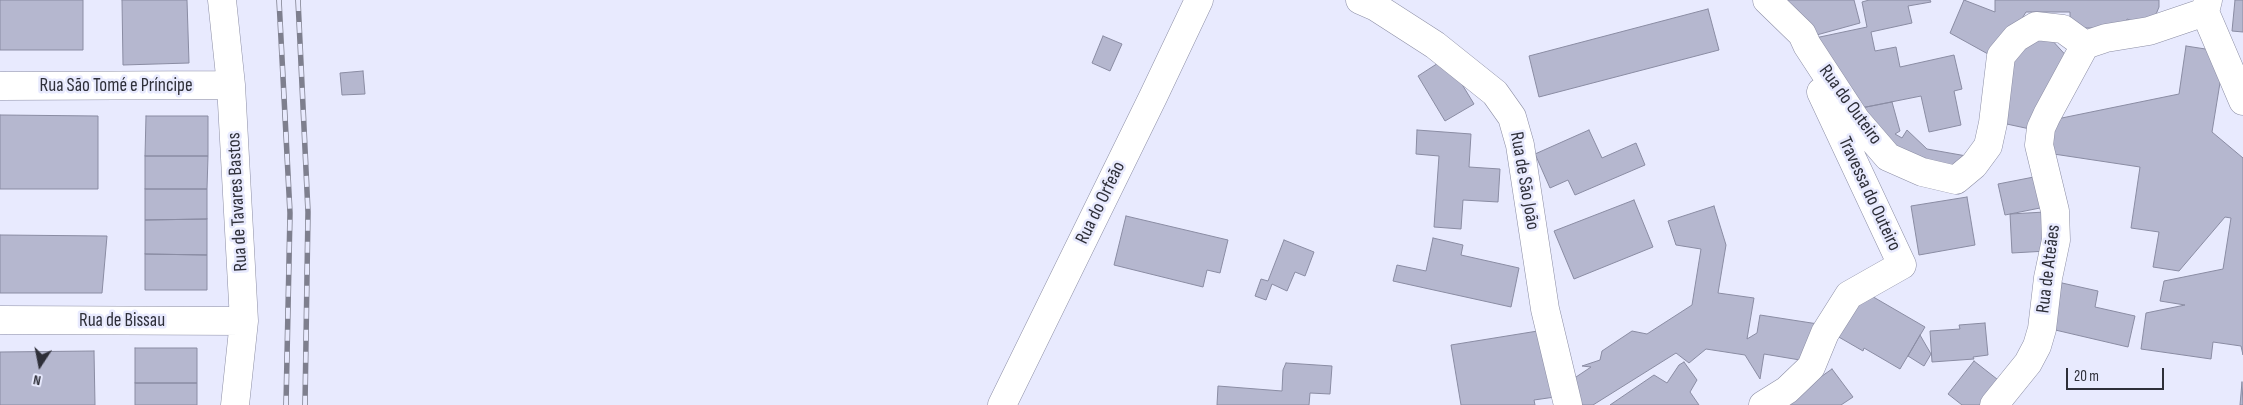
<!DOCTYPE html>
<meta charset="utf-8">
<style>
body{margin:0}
#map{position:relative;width:2243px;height:405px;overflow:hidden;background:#e8eafe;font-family:"Sofia Sans Condensed",sans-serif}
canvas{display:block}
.north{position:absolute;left:15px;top:340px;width:50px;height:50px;-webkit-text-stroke:4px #e8eafe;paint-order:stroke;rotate:191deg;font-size:14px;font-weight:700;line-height:20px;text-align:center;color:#2e2f39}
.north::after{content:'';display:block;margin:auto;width:18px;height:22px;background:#2e2f39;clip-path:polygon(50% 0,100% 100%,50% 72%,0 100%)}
.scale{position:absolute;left:2066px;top:368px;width:98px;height:22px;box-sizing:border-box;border:2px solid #2e2f39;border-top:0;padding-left:6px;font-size:15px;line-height:18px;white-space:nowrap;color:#2e2f39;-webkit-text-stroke:4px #e8eafe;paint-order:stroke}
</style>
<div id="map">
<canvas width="2243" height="405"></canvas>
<div class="north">N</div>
<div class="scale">20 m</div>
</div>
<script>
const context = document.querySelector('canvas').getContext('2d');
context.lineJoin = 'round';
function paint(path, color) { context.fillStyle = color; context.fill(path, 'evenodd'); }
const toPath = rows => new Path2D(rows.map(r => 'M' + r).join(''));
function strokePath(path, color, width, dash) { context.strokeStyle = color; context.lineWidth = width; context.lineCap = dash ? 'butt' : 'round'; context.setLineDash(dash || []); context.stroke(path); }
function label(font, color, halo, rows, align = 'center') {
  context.font = font + ' "Sofia Sans Condensed",sans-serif'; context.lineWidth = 5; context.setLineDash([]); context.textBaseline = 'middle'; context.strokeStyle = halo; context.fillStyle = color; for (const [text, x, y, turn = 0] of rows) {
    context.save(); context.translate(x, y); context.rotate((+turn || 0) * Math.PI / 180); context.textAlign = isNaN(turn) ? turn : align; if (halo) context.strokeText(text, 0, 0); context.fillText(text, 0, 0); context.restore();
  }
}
const building = toPath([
 [0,0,83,0,83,50,0,50,0,0],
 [122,0,187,0,189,63,123,65,122,0],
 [1784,0,1854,0,1860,23,1813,36,1784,0],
 [1869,0,1930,0,1931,2,1908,6,1912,23,1871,32,1875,51,1896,47,1900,67,1954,55,1962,89,1954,91,1961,125,1929,132,1921,96,1856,109,1815,38,1867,27,1862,2,1869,0],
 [1964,0,1995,12,1995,0,2159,0,2159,7,2150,29,2127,19,2123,28,2070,28,2070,12,2026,12,1997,59,1950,33,1964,0],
 [2235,0,2243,0,2243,32,2232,31,2235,0],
 [1708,9,1719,50,1539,97,1529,56,1708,9],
 [1103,36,1122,44,1110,71,1092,63,1103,36],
 [2050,38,2071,61,2030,129,2002,123,2003,77,2024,42,2050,38],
 [2186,46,2225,52,2212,132,2243,158,2243,355,2241,346,2213,342,2211,359,2141,349,2146,313,2185,305,2160,301,2164,281,2223,269,2231,218,2225,217,2179,271,2153,267,2159,232,2131,228,2140,167,2047,153,2052,120,2179,94,2186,46],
 [1446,58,1474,104,1445,121,1418,76,1446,58],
 [363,71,365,94,342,95,340,73,363,71],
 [1892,102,1900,131,1895,134,1902,138,1907,130,1927,149,1972,157,1937,173,1906,161,1856,109,1892,102],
 [0,115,98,116,98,189,0,189,0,115],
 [146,116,208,116,208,156,145,156,146,116],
 [1417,130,1471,134,1469,167,1500,169,1498,202,1463,200,1461,229,1434,227,1439,156,1416,154,1417,130],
 [1589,130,1602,158,1636,143,1645,165,1575,195,1568,180,1550,188,1535,154,1589,130],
 [145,156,208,156,207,189,145,189,145,156],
 [2039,176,2045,207,2005,215,1998,184,2039,176],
 [145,189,207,189,207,219,145,220,145,189],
 [1967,197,1975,245,1919,255,1911,206,1967,197],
 [1634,200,1653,247,1574,279,1554,231,1634,200],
 [1714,206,1726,245,1718,293,1754,298,1747,339,1757,333,1760,315,1818,324,1812,362,1764,354,1760,379,1745,355,1706,349,1689,363,1676,353,1593,405,1578,405,1570,381,1591,367,1582,366,1600,360,1602,351,1632,331,1647,334,1692,305,1701,249,1676,245,1668,221,1714,206],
 [2045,212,2047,251,2012,253,2010,214,2045,212],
 [1126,216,1228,240,1220,273,1207,270,1203,287,1114,265,1126,216],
 [207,219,207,255,145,254,145,220,207,219],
 [0,235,107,236,102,293,0,293,0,235],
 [1433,238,1463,245,1461,255,1519,268,1511,307,1393,281,1397,265,1426,271,1433,238],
 [1284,240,1314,252,1305,276,1295,272,1287,291,1272,284,1266,300,1255,296,1261,279,1268,281,1284,240],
 [145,254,207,255,207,290,145,290,145,254],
 [2062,283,2098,291,2095,307,2135,316,2128,347,2051,329,2062,283],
 [1863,291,1925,327,1900,369,1864,348,1863,351,1837,336,1863,291],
 [1985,323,1988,355,1973,357,1974,359,1932,362,1930,331,1960,329,1959,325,1985,323],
 [1544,330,1555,397,1534,400,1535,405,1461,405,1451,345,1544,330],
 [1920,335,1931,354,1924,366,1908,356,1920,335],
 [135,348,197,348,197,383,135,383,135,348],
 [94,351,95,405,0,405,0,352,94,351],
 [1974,361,2002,383,1984,405,1962,405,1948,394,1974,361],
 [1684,362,1697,380,1690,392,1699,405,1610,405,1654,375,1667,383,1679,365,1684,362],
 [1286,363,1332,366,1330,394,1310,393,1309,405,1217,405,1218,386,1282,391,1283,370,1286,363],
 [1832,369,1853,397,1841,405,1781,405,1832,369],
 [2242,382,2243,405,2240,405,2242,382],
 [135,383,197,383,197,405,135,405,135,383]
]);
const street = toPath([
 [222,0,231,85,244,321,235,405],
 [1360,0,1376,7,1435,45,1495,93,1512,117,1520,145,1545,309,1568,405],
 [1767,0,1802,34,1807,45,1856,120,1888,157,1922,172,1956,180,1974,165,1988,146,1993,123,2001,56,2016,38,2036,26,2063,29,2085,45],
 [2208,0,2205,12,2243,101],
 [0,86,231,85],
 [0,320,244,321],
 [1002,405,1153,97,1199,0],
 [1763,405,1787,390,1811,367,1825,333,1849,295,1902,265,1821,92],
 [1994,405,2028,363,2037,346,2042,329,2048,278,2056,240,2055,211,2039,145,2041,128,2047,115,2085,45,2106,38,2149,31,2205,12]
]);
const rail = toPath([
 [279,0,290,213,286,405],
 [298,0,308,212,305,405]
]);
const streetNames = [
 ["Rua São Tomé e Príncipe",116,86],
 ["Rua do Outeiro",1850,105,54],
 ["Rua de São João",1524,181,80],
 ["Travessa do Outeiro",1869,194,65],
 ["Rua de Tavares Bastos",238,202,-93],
 ["Rua do Orfeão",1101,203,-64],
 ["Rua de Ateães",2049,269,-83],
 ["Rua de Bissau",122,321]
];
paint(building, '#b5b7cf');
strokePath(building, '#8a8ca3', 1);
strokePath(street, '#8b8da4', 29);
strokePath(street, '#fff', 28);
strokePath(rail, '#7e7f8e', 5.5);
strokePath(rail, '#e8eafe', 4, [11]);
label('19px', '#2e2f39', '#e8eafe', streetNames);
</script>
